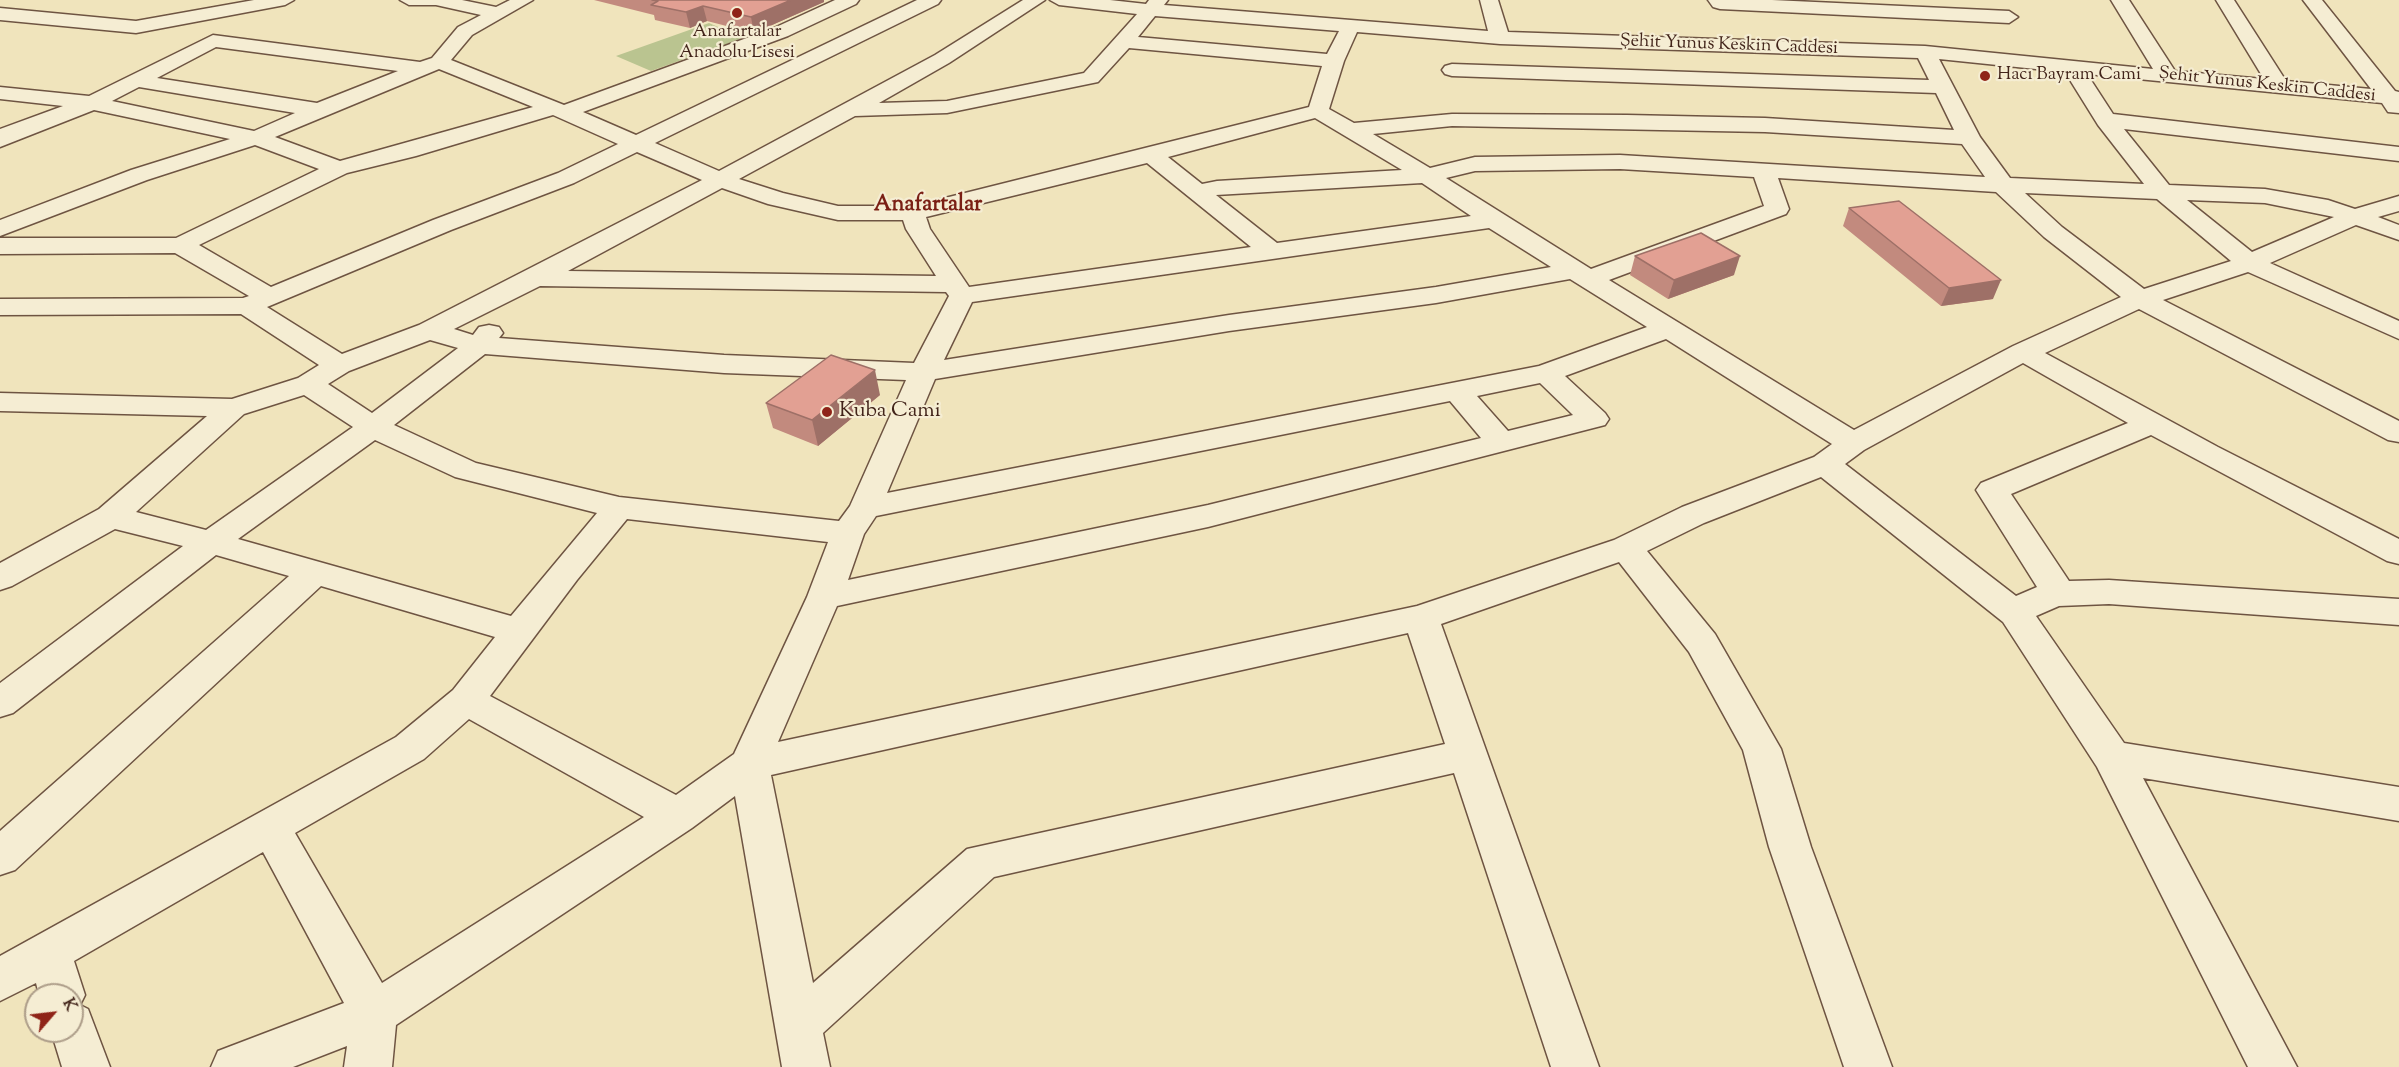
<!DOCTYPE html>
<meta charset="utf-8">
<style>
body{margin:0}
#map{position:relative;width:2399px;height:1067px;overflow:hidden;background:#f0e4bc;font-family:"Sorts Mill Goudy",serif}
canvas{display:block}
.north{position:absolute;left:24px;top:983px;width:60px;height:60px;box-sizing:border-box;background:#f5edd3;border:2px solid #ad9d89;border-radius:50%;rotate:62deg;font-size:16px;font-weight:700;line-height:24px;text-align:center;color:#42241a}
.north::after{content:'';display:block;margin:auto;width:21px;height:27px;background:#8f2418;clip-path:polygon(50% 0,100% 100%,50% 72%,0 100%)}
</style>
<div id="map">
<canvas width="2399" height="1067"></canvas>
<div class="north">K</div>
</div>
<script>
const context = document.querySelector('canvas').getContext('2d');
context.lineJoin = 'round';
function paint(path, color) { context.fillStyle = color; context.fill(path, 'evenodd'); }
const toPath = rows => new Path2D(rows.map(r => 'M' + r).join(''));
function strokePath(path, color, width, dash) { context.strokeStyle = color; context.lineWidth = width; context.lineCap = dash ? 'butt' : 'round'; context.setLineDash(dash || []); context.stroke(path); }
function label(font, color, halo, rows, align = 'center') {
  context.font = font + ' "Sorts Mill Goudy",serif'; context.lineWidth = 4.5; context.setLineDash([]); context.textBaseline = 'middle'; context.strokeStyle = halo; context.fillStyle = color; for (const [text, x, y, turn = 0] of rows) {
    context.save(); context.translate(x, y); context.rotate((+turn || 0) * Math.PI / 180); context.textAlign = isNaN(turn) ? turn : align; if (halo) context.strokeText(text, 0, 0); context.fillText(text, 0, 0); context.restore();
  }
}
const green = toPath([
 [709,23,743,38,651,71,616,56]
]);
const minor = toPath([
 [254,0,294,0,285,5,136,33,0,20,0,8,136,21,254,0],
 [400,0,462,0,496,7,510,0,533,0,472,35,451,60,564,105,774,28,835,0,859,0,856,4,788,36,583,112,636,135,917,0,941,0,938,4,655,143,719,171,935,55,1023,0,1045,0,949,63,879,103,947,101,1084,73,1137,14,1059,5,1050,0,1110,0,1146,4,1149,0,1168,0,1164,5,1488,31,1480,0,1498,0,1508,32,1925,46,2153,69,2111,0,2129,0,2175,71,2264,79,2216,0,2234,0,2286,81,2371,89,2303,0,2322,0,2395,91,2399,92,2399,113,2388,112,2382,103,2087,74,2113,114,2399,147,2399,161,2124,129,2169,185,2265,189,2328,200,2355,209,2399,196,2399,211,2378,217,2399,225,2399,240,2356,225,2270,263,2399,321,2399,339,2248,272,2163,300,2399,421,2399,442,2388,440,2139,309,2045,353,2218,447,2399,539,2399,564,2387,561,2151,435,2011,494,2069,581,2109,580,2399,599,2399,625,2109,604,2059,606,2036,616,2124,743,2399,787,2399,821,2143,778,2297,1067,2248,1067,2097,767,2003,622,1821,477,1704,523,1647,551,1715,634,1781,749,1811,847,1892,1067,1844,1067,1769,847,1743,750,1689,652,1619,562,1441,624,1599,1067,1551,1067,1454,773,994,877,823,1033,830,1067,782,1067,735,796,692,828,396,1025,392,1067,344,1067,347,1046,293,1067,211,1067,218,1051,344,1003,263,852,74,961,85,995,80,1005,88,1009,110,1067,62,1067,51,1031,72,1031,72,995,39,995,36,983,0,1001,0,956,396,737,453,690,495,637,321,586,15,870,0,875,0,831,289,576,216,555,13,713,0,717,0,683,183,546,115,529,12,586,0,590,0,563,99,509,207,416,0,411,0,393,232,399,298,378,319,365,241,314,0,315,0,299,243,298,249,296,175,253,0,254,0,238,176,238,319,169,255,145,147,180,0,236,0,220,131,170,230,139,94,110,0,147,0,129,63,106,0,99,0,87,89,96,213,35,420,62,432,58,458,27,481,15,436,5,409,5,400,0],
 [1155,16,1339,31,1327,54,1138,37,1155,16],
 [1357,32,1500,44,1918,58,1929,80,1452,64,1445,66,1442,70,1445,74,1452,76,1936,93,1954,130,1765,118,1627,115,1452,114,1354,123,1329,109,1344,61,1357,32],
 [216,47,398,71,317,103,157,78,216,47],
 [1129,48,1322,66,1309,107,913,206,838,206,783,193,739,179,855,116,947,113,1098,82,1129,48],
 [1939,59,2065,72,2098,125,2144,184,2010,178,1980,137,1939,59],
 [439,69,533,107,340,161,275,137,439,69],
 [139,87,295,113,254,131,112,101,139,87],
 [553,115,618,144,558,173,433,220,271,287,199,245,347,173,416,156,553,115],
 [1315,118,1402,170,1217,181,1202,184,1168,157,1315,118],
 [1452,126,1765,132,1962,144,1985,177,1620,155,1475,157,1430,168,1373,134,1452,126],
 [637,152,702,180,419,325,342,354,267,307,451,230,574,183,637,152],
 [1147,163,1251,247,969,287,930,229,926,217,1147,163],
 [1620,169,1754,177,1764,206,1591,269,1446,178,1475,171,1620,169],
 [1778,178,1996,192,2044,237,2121,297,2013,346,1854,430,1609,280,1786,214,1789,209,1778,178],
 [1422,183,1471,216,1277,243,1216,195,1422,183],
 [722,188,768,204,838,220,903,220,906,229,936,276,568,271,722,188],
 [2025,193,2157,199,2231,261,2144,289,2062,227,2025,193],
 [2187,200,2265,203,2334,217,2252,252,2187,200],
 [1489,228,1551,267,1436,287,1229,315,944,360,972,302,1489,228],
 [1570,279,1647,327,1539,366,887,493,935,379,1229,331,1436,303,1570,279],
 [540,286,946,292,949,296,914,363,724,355,499,338,503,333,499,327,489,325,479,327,473,335,454,329,540,286],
 [1666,339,1832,444,1814,457,1682,507,1614,540,1417,606,778,742,837,606,1208,527,1605,425,1609,419,1605,413,1565,376,1666,339],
 [430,340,458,348,372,413,328,384,349,371,430,340],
 [485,354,724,373,906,380,850,506,839,521,619,497,476,463,394,425,485,354],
 [2023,363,2128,423,1981,483,1976,490,2037,587,2016,596,1845,464,1864,450,2023,363],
 [1540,383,1573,415,1508,431,1477,396,1540,383],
 [304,395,353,427,206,530,136,512,244,414,304,395],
 [1450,401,1481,438,1208,505,848,580,864,534,876,516,1450,401],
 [375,440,455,477,597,513,511,616,238,539,375,440],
 [627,519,828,542,807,597,734,754,676,795,490,696,577,580,627,519],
 [1408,633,1445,744,967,849,813,983,771,775,1408,633],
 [469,719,644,817,382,983,295,833,424,759,469,719],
 [1708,0,1772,0,2009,11,2018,17,2009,23,1720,9,1713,7,1708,0]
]);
const wall = toPath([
 [594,0,824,0,824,2,754,33,707,21,690,28,655,20,654,15],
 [1849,208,1993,299,1941,306,1843,226],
 [1635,256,1734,275,1668,299,1630,275],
 [880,395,818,446,773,428,766,403]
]);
const shadedWall = toPath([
 [791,0,824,0,824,2,754,33,751,17],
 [703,6,707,21,690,28,686,12],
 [1740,256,1734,275,1668,299,1674,280],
 [2001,280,1993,299,1941,306,1949,288],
 [875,370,880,395,818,446,812,420]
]);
const building = toPath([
 [652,0,791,0,751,17,703,6,686,12,651,5,658,1,652,0],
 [1899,201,2001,280,1949,288,1849,208,1899,201],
 [1701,233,1740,256,1674,280,1635,256,1701,233],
 [831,355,875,370,812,420,766,403,831,355]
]);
const markers = [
 [737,13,6,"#8f2418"],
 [1985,76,6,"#8f2418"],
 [827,412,6,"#8f2418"]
];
const farPoinames = [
 ["Anafartalar",737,33],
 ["Anadolu Lisesi",737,54],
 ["Hacı Bayram Cami",1997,76,"left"]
];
const farStreetnames = [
 ["Şehit Yunus Keskin Caddesi",1729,46,2],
 ["Şehit Yunus Keskin Caddesi",2267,86,6]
];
const poiNames = [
 ["Kuba Cami",839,412]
];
const farDistrictnames = [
 ["Anafartalar",928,206]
];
paint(green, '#bac490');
strokePath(minor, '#6e5442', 3);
paint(minor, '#f5edd3');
paint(wall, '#c28a7e');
paint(shadedWall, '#9e7067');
paint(building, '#e2a093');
strokePath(building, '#9e7067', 1.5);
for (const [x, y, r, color] of markers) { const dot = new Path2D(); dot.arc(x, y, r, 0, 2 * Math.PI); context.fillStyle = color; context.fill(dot); strokePath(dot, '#f5edd3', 2); }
label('18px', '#42241a', '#f5edd3', farPoinames);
label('18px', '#42241a', '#f5edd3', farStreetnames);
label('21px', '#42241a', '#f5edd3', poiNames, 'left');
label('bold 22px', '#7a1f14', '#f5edd3', farDistrictnames);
</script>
